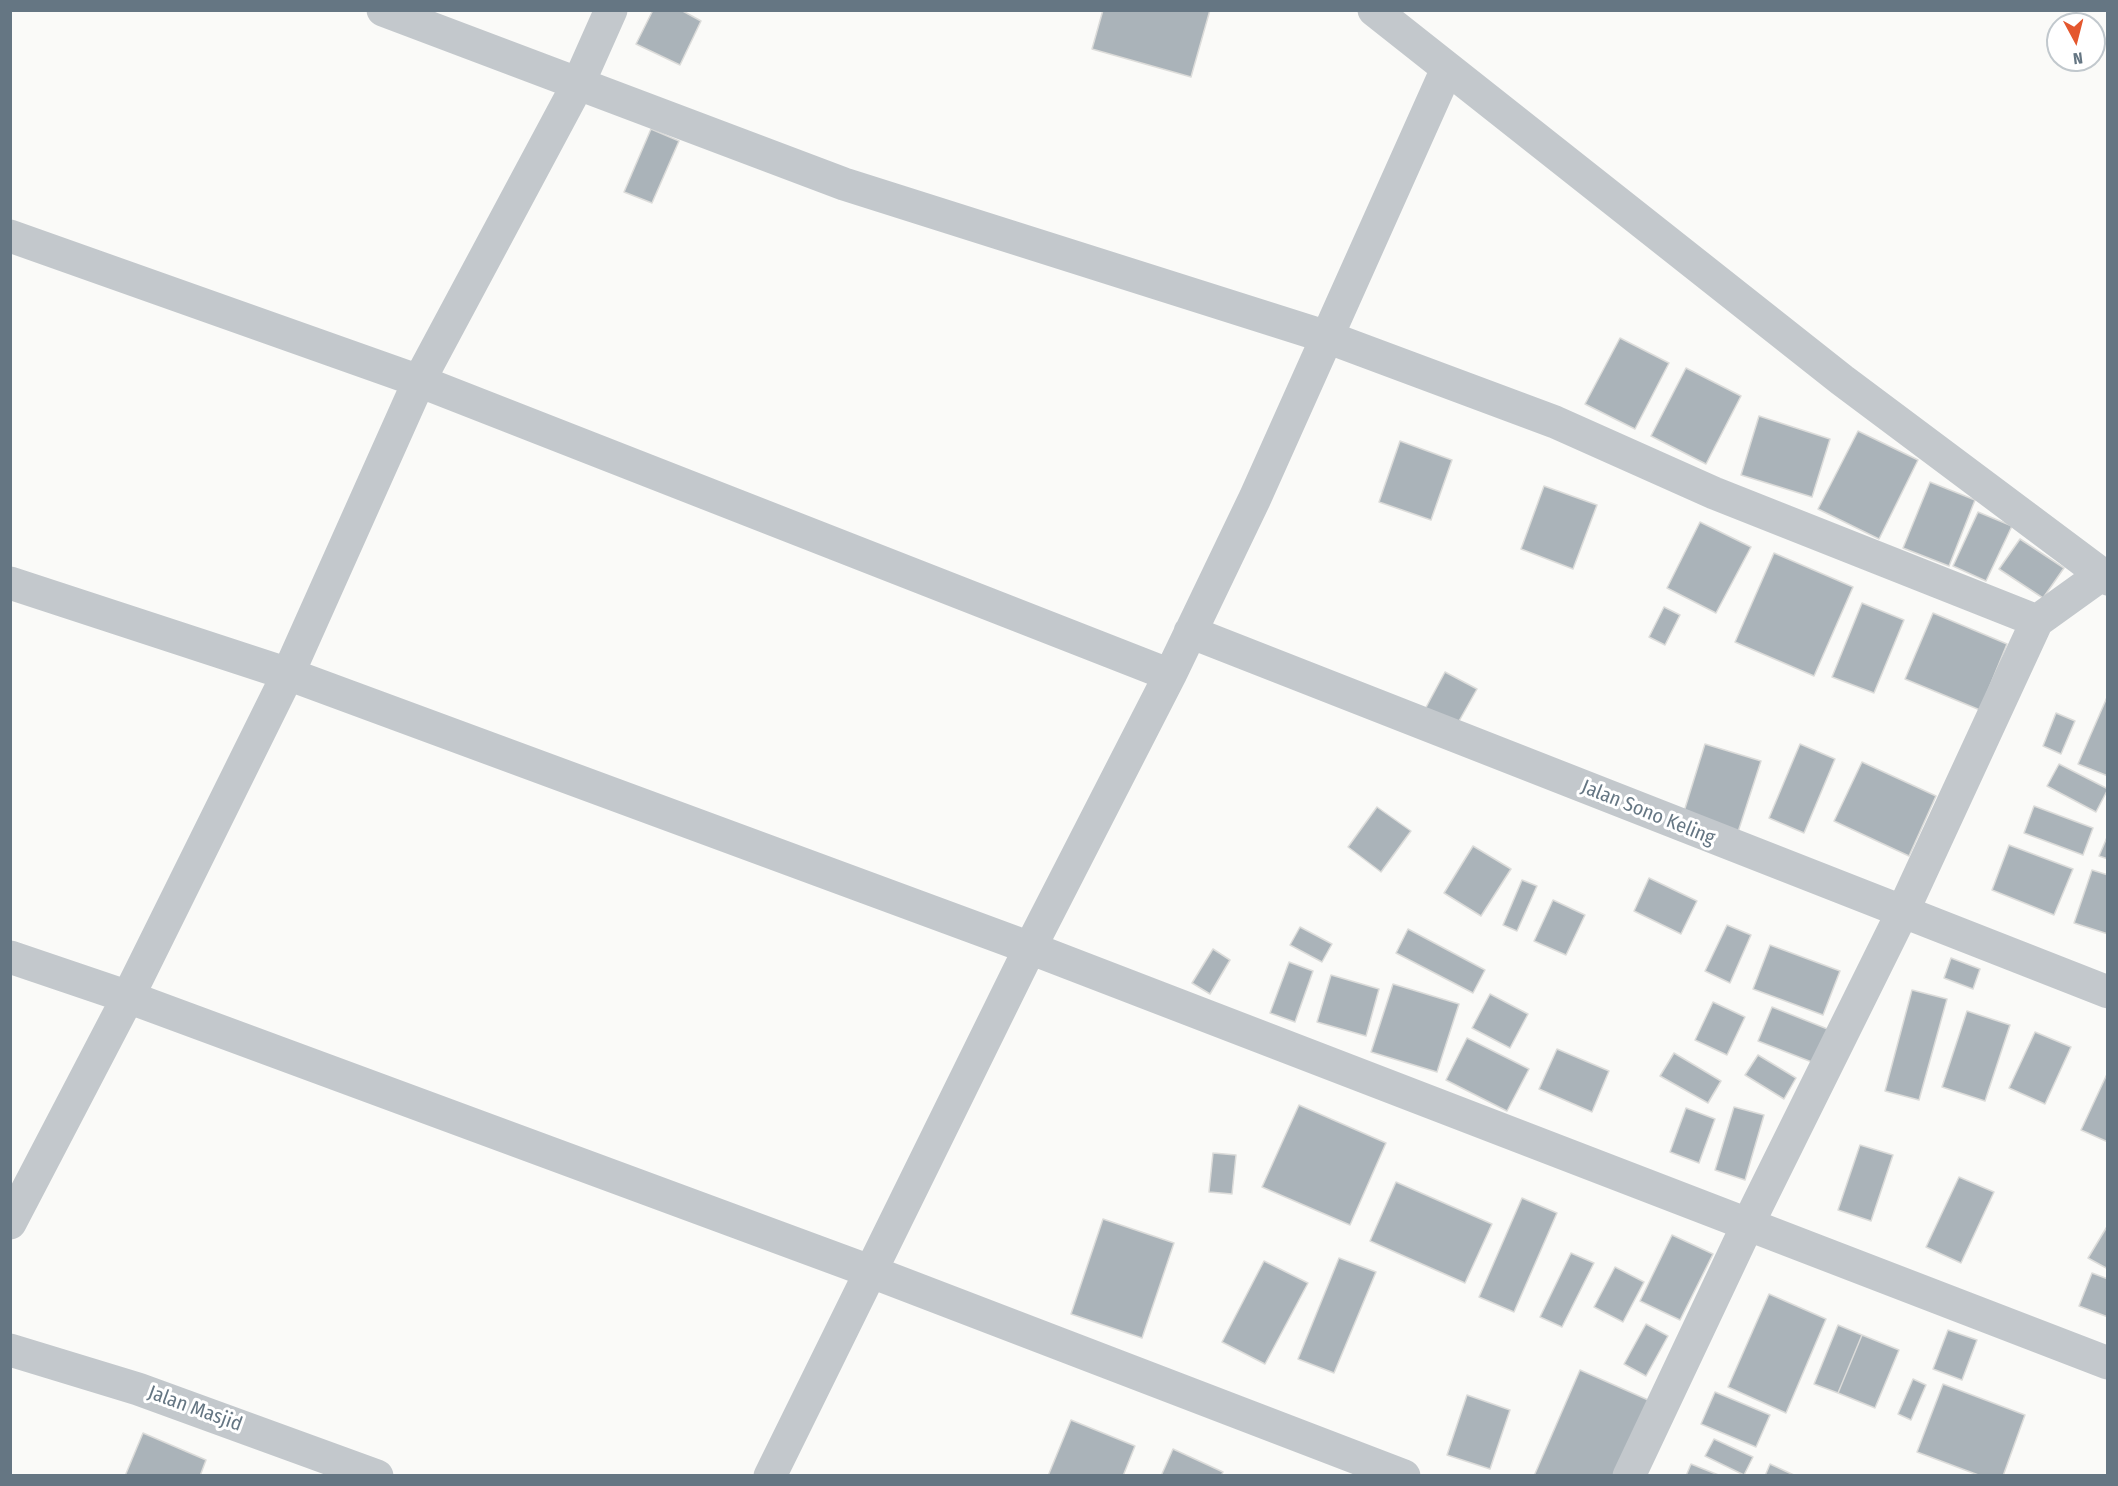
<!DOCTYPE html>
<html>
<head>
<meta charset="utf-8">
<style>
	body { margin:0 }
	#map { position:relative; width:2118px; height:1486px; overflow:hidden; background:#fafaf8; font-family:"Fira Sans Condensed",sans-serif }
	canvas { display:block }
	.frame { position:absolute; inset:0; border:12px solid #657683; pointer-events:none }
	.north { position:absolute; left:2046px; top:12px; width:60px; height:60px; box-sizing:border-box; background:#fff; border:2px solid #c1c8cd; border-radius:50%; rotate:173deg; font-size:16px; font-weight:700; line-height:24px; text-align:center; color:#657683 }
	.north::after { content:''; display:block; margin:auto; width:21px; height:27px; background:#e4572e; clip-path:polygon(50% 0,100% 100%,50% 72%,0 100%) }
</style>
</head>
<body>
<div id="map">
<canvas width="2118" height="1486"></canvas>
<div class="frame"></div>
<div class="north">N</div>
</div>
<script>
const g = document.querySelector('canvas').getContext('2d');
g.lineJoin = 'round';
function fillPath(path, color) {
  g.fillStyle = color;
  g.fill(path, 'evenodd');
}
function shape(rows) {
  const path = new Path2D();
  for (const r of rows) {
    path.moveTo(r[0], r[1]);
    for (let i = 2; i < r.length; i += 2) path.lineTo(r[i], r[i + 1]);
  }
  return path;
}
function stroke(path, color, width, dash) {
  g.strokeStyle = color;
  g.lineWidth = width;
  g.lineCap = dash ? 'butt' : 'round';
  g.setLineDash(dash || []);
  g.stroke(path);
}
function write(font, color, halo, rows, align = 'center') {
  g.font = font + ' "Fira Sans Condensed",sans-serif';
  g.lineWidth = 6;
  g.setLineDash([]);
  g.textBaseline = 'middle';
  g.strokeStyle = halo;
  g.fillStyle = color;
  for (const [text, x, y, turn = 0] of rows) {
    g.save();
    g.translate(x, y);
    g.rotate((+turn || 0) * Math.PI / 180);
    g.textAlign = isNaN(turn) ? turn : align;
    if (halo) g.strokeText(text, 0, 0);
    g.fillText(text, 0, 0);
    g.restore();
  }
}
const building = shape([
	[653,10,681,10,701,21,680,65,636,44,653,10],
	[1103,10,1210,10,1191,77,1092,49,1103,10],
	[651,129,679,141,652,203,624,192,651,129],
	[1620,338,1669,363,1635,429,1585,404,1620,338],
	[1686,368,1741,396,1706,464,1651,436,1686,368],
	[1759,416,1830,439,1812,497,1741,475,1759,416],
	[1858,431,1918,460,1879,539,1818,509,1858,431],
	[1400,441,1452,460,1431,520,1379,502,1400,441],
	[1930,482,1975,500,1949,566,1903,548,1930,482],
	[1544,486,1597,505,1573,569,1521,549,1544,486],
	[1978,512,2012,526,1986,581,1953,566,1978,512],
	[1700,522,1751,547,1716,613,1667,588,1700,522],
	[2020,539,2064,568,2043,598,1999,569,2020,539],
	[1774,553,1853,587,1814,676,1735,642,1774,553],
	[1862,603,1904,620,1874,693,1832,677,1862,603],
	[1664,607,1680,615,1665,645,1649,637,1664,607],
	[1933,613,2007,644,1980,710,1905,679,1933,613],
	[1445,672,1477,689,1454,730,1423,713,1445,672],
	[2108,695,2108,776,2078,764,2108,695],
	[2056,713,2075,721,2061,754,2043,746,2056,713],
	[1705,744,1761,761,1737,835,1682,818,1705,744],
	[1800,744,1835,759,1804,833,1769,818,1800,744],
	[1862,762,1936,796,1909,856,1834,821,1862,762],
	[2059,764,2108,789,2096,812,2047,786,2059,764],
	[2034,806,2093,828,2083,855,2024,833,2034,806],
	[1377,807,1411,831,1381,872,1348,847,1377,807],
	[2108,835,2108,859,2099,856,2108,835],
	[2009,845,2073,869,2054,915,1992,890,2009,845],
	[1473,846,1511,869,1481,916,1444,893,1473,846],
	[2092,870,2108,875,2108,934,2074,923,2092,870],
	[1649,878,1697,901,1681,934,1634,911,1649,878],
	[1522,880,1537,886,1517,931,1503,925,1522,880],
	[1553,900,1585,915,1566,955,1534,941,1553,900],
	[1727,925,1751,935,1730,983,1705,971,1727,925],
	[1300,927,1332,944,1322,962,1290,945,1300,927],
	[1408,929,1485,970,1473,993,1396,953,1408,929],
	[1770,945,1840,971,1823,1015,1753,989,1770,945],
	[1213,949,1230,960,1210,994,1192,983,1213,949],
	[1951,958,1980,969,1973,989,1944,978,1951,958],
	[1289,962,1313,971,1295,1022,1270,1013,1289,962],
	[1331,975,1379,989,1366,1036,1317,1022,1331,975],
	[1393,984,1459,1004,1437,1072,1371,1052,1393,984],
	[1912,990,1947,999,1919,1100,1885,1091,1912,990],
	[1490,994,1528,1014,1510,1048,1472,1028,1490,994],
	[1713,1002,1745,1017,1727,1055,1695,1040,1713,1002],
	[1772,1007,1835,1032,1822,1066,1758,1041,1772,1007],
	[1967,1011,2010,1025,1985,1101,1942,1087,1967,1011],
	[2035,1032,2071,1047,2045,1104,2009,1088,2035,1032],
	[1467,1038,1529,1069,1507,1111,1446,1080,1467,1038],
	[1557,1049,1609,1071,1592,1112,1539,1089,1557,1049],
	[1674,1053,1721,1081,1708,1103,1660,1076,1674,1053],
	[1758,1055,1796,1078,1784,1099,1745,1075,1758,1055],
	[2108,1072,2108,1142,2081,1130,2108,1072],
	[1299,1105,1386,1143,1350,1225,1262,1187,1299,1105],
	[1734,1107,1764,1115,1745,1180,1715,1170,1734,1107],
	[1686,1108,1715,1119,1699,1163,1670,1152,1686,1108],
	[1860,1145,1893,1155,1871,1221,1838,1210,1860,1145],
	[1213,1153,1236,1155,1232,1194,1209,1192,1213,1153],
	[1959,1177,1994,1192,1961,1263,1926,1247,1959,1177],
	[1396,1182,1492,1224,1465,1283,1370,1241,1396,1182],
	[1522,1198,1557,1213,1514,1312,1479,1297,1522,1198],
	[1103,1219,1174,1243,1142,1338,1071,1314,1103,1219],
	[2108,1225,2108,1269,2088,1258,2108,1225],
	[1672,1235,1713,1254,1680,1320,1640,1301,1672,1235],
	[1571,1253,1594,1263,1562,1327,1540,1317,1571,1253],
	[1339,1258,1376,1272,1334,1373,1298,1359,1339,1258],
	[1264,1261,1308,1283,1265,1364,1222,1342,1264,1261],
	[1615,1267,1644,1282,1623,1322,1594,1307,1615,1267],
	[2092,1273,2108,1279,2108,1317,2079,1306,2092,1273],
	[1769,1294,1826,1319,1786,1413,1728,1387,1769,1294],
	[1646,1324,1668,1336,1646,1376,1624,1364,1646,1324],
	[1838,1325,1862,1335,1838,1393,1814,1384,1838,1325],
	[1948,1330,1977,1340,1962,1380,1933,1369,1948,1330],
	[1862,1335,1899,1350,1875,1408,1838,1393,1862,1335],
	[1580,1370,1655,1403,1623,1476,1534,1476,1580,1370],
	[1913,1379,1926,1385,1911,1420,1898,1414,1913,1379],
	[1943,1384,2025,1415,2003,1476,1981,1476,1917,1452,1943,1384],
	[1715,1392,1770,1415,1756,1447,1701,1424,1715,1392],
	[1467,1395,1510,1410,1490,1469,1447,1455,1467,1395],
	[1071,1420,1135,1446,1123,1476,1048,1476,1071,1420],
	[143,1433,206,1460,200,1476,125,1476,143,1433],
	[1714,1439,1753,1457,1744,1475,1705,1456,1714,1439],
	[1173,1449,1223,1472,1221,1476,1161,1476,1173,1449],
	[1691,1464,1721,1476,1686,1476,1691,1464],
	[1770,1464,1796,1476,1765,1476,1770,1464]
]);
fillPath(building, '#aab3b9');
stroke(building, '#dcdcda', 1.5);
stroke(shape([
	[383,10,844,184,1327,337,1555,422,1714,493,2037,621],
	[1374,10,1842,380,2108,579],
	[10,236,419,381,1170,675],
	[10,583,288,674,1030,948,2108,1363],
	[1190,632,2108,992],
	[10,957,128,997,872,1272,1404,1476],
	[10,1223,128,997,288,674,419,381,579,82,611,10],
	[10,1350,138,1389,377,1476],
	[770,1476,1030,948,1170,675,1255,498,1447,69],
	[1629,1476,1748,1224,1902,913,2037,621,2101,575]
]), '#c3c8cc', 33);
write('20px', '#657683', '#fff', [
	["Jalan Sono Keling",1648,813,22],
	["Jalan Masjid",195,1409,20]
]);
</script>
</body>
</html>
